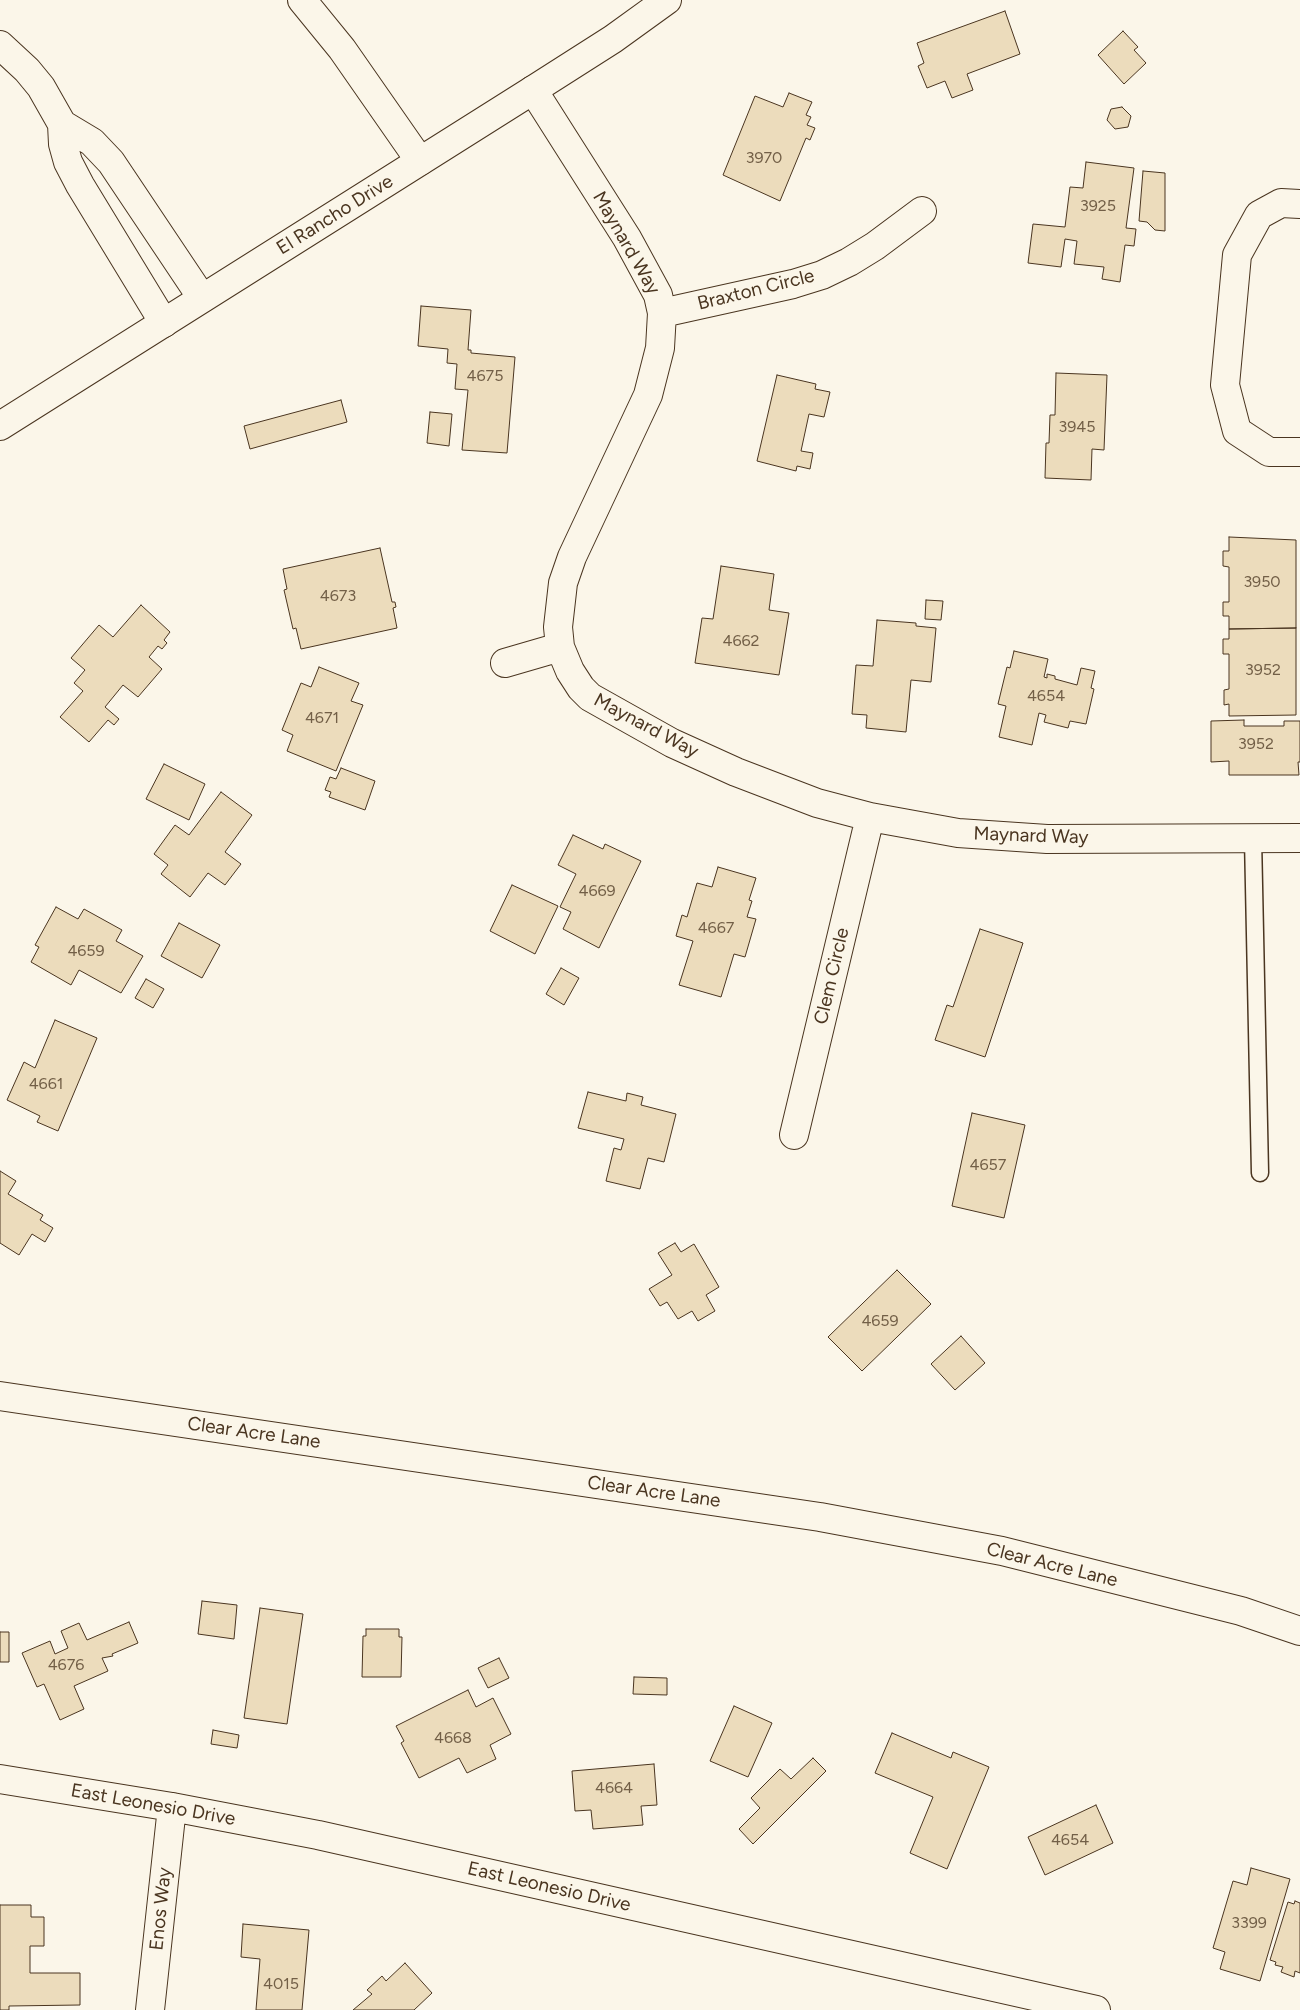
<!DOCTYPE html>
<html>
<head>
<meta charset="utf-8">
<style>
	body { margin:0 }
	canvas { display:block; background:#fbf6e9 }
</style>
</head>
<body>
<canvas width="1300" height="2010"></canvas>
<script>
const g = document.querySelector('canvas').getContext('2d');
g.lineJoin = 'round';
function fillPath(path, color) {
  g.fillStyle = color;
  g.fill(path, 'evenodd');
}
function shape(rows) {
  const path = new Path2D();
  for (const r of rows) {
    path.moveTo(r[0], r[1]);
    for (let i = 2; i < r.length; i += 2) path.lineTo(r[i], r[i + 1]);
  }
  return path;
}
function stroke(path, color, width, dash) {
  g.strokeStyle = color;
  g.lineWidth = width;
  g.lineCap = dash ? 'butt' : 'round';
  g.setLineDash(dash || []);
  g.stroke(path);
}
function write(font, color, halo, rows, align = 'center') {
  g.font = font + ' Figtree,sans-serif';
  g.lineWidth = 4;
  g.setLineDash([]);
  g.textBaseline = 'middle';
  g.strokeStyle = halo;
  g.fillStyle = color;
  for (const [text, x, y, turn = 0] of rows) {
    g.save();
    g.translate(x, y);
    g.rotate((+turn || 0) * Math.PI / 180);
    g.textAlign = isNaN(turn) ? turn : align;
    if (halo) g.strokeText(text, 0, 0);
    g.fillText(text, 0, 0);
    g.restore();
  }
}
const building = shape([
	[1005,11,1020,54,967,74,973,90,952,98,945,81,927,88,918,66,924,63,917,43,1005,11],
	[1123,31,1138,47,1134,50,1146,63,1124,84,1098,55,1123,31],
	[789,93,812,102,806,115,811,117,807,125,815,128,810,140,806,138,780,201,723,175,755,96,783,107,789,93],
	[1122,107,1131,116,1128,127,1115,129,1107,120,1111,109,1122,107],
	[1086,162,1134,168,1126,228,1136,229,1134,246,1125,245,1120,282,1102,279,1104,267,1074,264,1077,241,1065,239,1061,267,1028,263,1033,224,1065,227,1070,187,1083,188,1086,162],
	[1143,171,1165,173,1165,231,1155,230,1147,222,1139,221,1143,171],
	[421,306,471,310,468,350,471,350,471,353,515,357,507,453,462,450,468,390,455,389,457,364,447,363,448,349,418,346,421,306],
	[1056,373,1107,375,1104,450,1092,449,1091,480,1045,478,1046,443,1049,443,1050,415,1055,415,1056,373],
	[777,375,816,384,815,389,830,392,824,417,809,414,801,451,813,453,810,469,797,466,796,471,757,461,777,375],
	[341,400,347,422,250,449,244,426,341,400],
	[430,412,452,414,449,446,427,443,430,412],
	[1229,537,1296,540,1296,628,1229,629,1229,616,1223,616,1223,602,1229,602,1229,567,1223,566,1223,551,1229,551,1229,537],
	[380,548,392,602,395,602,396,607,393,608,397,628,301,649,296,628,293,629,284,590,287,589,283,569,380,548],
	[721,566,774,574,769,610,789,613,779,675,695,663,702,618,713,619,721,566],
	[926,600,943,601,941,620,925,619,926,600],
	[141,605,170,632,164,640,167,643,162,649,158,646,149,657,162,669,138,697,123,685,105,707,119,719,114,725,108,720,89,742,60,717,83,691,74,683,85,670,71,658,99,625,113,637,141,605],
	[877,620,916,623,916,626,936,628,931,682,911,680,906,732,866,728,867,715,852,714,856,665,873,666,877,620],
	[1296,628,1296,715,1229,716,1229,704,1224,705,1224,690,1229,689,1229,654,1223,654,1223,639,1229,639,1229,629,1296,628],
	[1014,651,1048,659,1044,677,1047,678,1047,674,1055,676,1055,679,1077,685,1081,668,1095,671,1091,688,1094,689,1086,724,1070,721,1068,728,1044,722,1046,715,1039,713,1032,745,999,737,1006,706,998,704,1007,667,1010,668,1014,651],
	[319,667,359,683,351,701,363,705,336,771,287,751,293,735,282,730,301,683,311,687,319,667],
	[1244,720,1244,726,1284,726,1284,721,1300,721,1300,762,1298,762,1299,775,1229,775,1229,761,1211,762,1211,721,1244,720],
	[164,764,205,784,189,820,146,799,164,764],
	[341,768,375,781,365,810,329,797,331,792,325,790,330,777,336,779,341,768],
	[221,792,252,815,225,852,241,864,225,885,208,873,190,897,161,874,168,865,154,854,175,825,189,835,221,792],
	[573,835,603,849,605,844,641,861,599,948,563,929,571,912,560,907,576,874,558,865,573,835],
	[718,867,756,878,749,900,752,901,747,917,756,919,745,957,734,954,721,997,679,985,693,941,676,936,682,915,687,917,697,883,712,887,718,867],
	[512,885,558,906,535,954,490,931,512,885],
	[56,907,78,919,84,909,122,930,116,941,143,956,121,993,79,970,71,985,31,962,39,947,35,945,56,907],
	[179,923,220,945,202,978,161,956,179,923],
	[980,929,1023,943,985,1057,935,1040,947,1005,953,1007,980,929],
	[561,968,579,978,564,1005,546,994,561,968],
	[146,979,164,989,153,1008,135,998,146,979],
	[55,1020,97,1038,58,1131,37,1122,40,1116,7,1100,24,1062,35,1068,55,1020],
	[588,1092,626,1101,627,1093,643,1097,641,1105,676,1114,664,1162,648,1158,640,1189,606,1181,614,1148,621,1150,624,1139,578,1128,588,1092],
	[972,1113,1025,1125,1004,1218,952,1206,972,1113],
	[0,1171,16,1181,8,1194,43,1215,40,1220,53,1228,45,1242,32,1234,19,1255,0,1243,0,1171],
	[675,1243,681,1252,694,1244,719,1287,706,1295,715,1311,698,1321,692,1311,678,1319,667,1302,660,1306,649,1289,672,1275,658,1253,675,1243],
	[897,1270,931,1304,862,1371,828,1337,897,1270],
	[961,1336,985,1363,955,1390,931,1364,961,1336],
	[202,1601,237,1605,234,1639,198,1634,202,1601],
	[260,1608,303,1614,287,1724,244,1718,260,1608],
	[129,1622,138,1643,112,1654,113,1656,102,1658,108,1671,74,1686,84,1709,60,1720,44,1684,37,1687,22,1653,50,1641,55,1654,68,1648,61,1631,79,1623,87,1640,129,1622],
	[366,1629,399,1629,399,1637,402,1637,401,1677,362,1677,363,1636,366,1636,366,1629],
	[0,1632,9,1632,9,1662,0,1662,0,1632],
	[499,1658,509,1678,488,1688,478,1668,499,1658],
	[634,1677,667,1678,667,1695,633,1694,634,1677],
	[468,1690,476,1707,493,1698,511,1734,490,1745,496,1759,467,1773,459,1758,419,1778,401,1743,404,1741,396,1726,468,1690],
	[734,1706,772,1723,748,1777,710,1761,734,1706],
	[213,1730,239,1735,237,1748,211,1744,213,1730],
	[892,1733,951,1758,953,1752,989,1767,947,1869,910,1853,933,1797,875,1773,892,1733],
	[813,1758,826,1771,753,1844,739,1829,760,1808,751,1798,780,1769,791,1779,813,1758],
	[654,1764,657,1805,641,1806,643,1825,593,1829,591,1810,575,1811,572,1771,654,1764],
	[1096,1805,1113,1843,1045,1875,1028,1837,1096,1805],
	[1251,1868,1290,1879,1260,1981,1220,1969,1225,1952,1213,1948,1233,1881,1247,1885,1251,1868],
	[1295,1901,1300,1903,1300,1973,1295,1971,1294,1977,1281,1972,1283,1967,1275,1965,1276,1962,1270,1960,1288,1902,1294,1904,1295,1901],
	[0,1905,31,1905,31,1917,44,1917,44,1946,30,1946,30,1973,80,1973,80,2005,9,2006,9,2010,0,2010,0,1905],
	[243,1924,309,1930,302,2010,256,2010,260,1959,241,1957,243,1924],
	[405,1963,432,1993,414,2010,353,2010,372,1994,367,1990,382,1976,386,1981,405,1963]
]);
fillPath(building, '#ecdcbc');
stroke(building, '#4a3520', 1);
const service = shape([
	[1253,838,1260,1173]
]);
const minor = shape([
	[302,0,342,49,420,161],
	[0,45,27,70,41,87,62,124,92,142,111,162,202,298],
	[533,90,627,238,658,295,662,313,660,348,648,395,572,557,563,583,558,627,560,647,570,671,581,688,590,697,672,743,736,772,817,803,870,817,958,833,1047,839,1300,838],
	[62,124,63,144,68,162,80,185,164,323],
	[1300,204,1281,203,1259,215,1237,255,1225,385,1237,431,1269,452,1300,452],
	[662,313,793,284,822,275,849,262,875,246,922,211],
	[505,663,560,647],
	[794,1135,870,817],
	[0,1779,172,1807,318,1835,1096,2010],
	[150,2010,172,1807]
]);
const secondary = shape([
	[0,426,533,90,613,39,667,0]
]);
const primary = shape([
	[0,1396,820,1517,1002,1551,1241,1611,1300,1631]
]);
stroke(service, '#4a3520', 19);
stroke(minor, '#4a3520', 30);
stroke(secondary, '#4a3520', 30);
stroke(primary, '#4a3520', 30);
stroke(service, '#fbf6e9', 16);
stroke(minor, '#fbf6e9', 28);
stroke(secondary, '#fbf6e9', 28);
stroke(primary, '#fbf6e9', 28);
write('16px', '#725f47', null, [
	["3970",764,158],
	["3925",1098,206],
	["4675",485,376],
	["3945",1077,427],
	["3950",1262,582],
	["4673",338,596],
	["4662",741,641],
	["3952",1263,670],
	["4654",1046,696],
	["4671",322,718],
	["3952",1256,744],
	["4669",597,891],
	["4667",716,928],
	["4659",86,951],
	["4661",46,1084],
	["4657",988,1165],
	["4659",880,1321],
	["4676",66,1665],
	["4668",453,1738],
	["4664",614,1788],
	["4654",1070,1840],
	["3399",1249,1923],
	["4015",281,1984]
]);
write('19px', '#4a3520', '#fbf6e9', [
	["El Rancho Drive",335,215,-32],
	["Maynard Way",626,243,60],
	["Braxton Circle",756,290,-14],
	["Maynard Way",646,726,28],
	["Maynard Way",1031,836,2],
	["Clem Circle",832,976,-77],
	["Clear Acre Lane",254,1433,8],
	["Clear Acre Lane",654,1492,8],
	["Clear Acre Lane",1052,1565,14],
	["East Leonesio Drive",153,1805,10],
	["East Leonesio Drive",549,1887,13],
	["Enos Way",161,1909,-84]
]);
</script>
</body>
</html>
